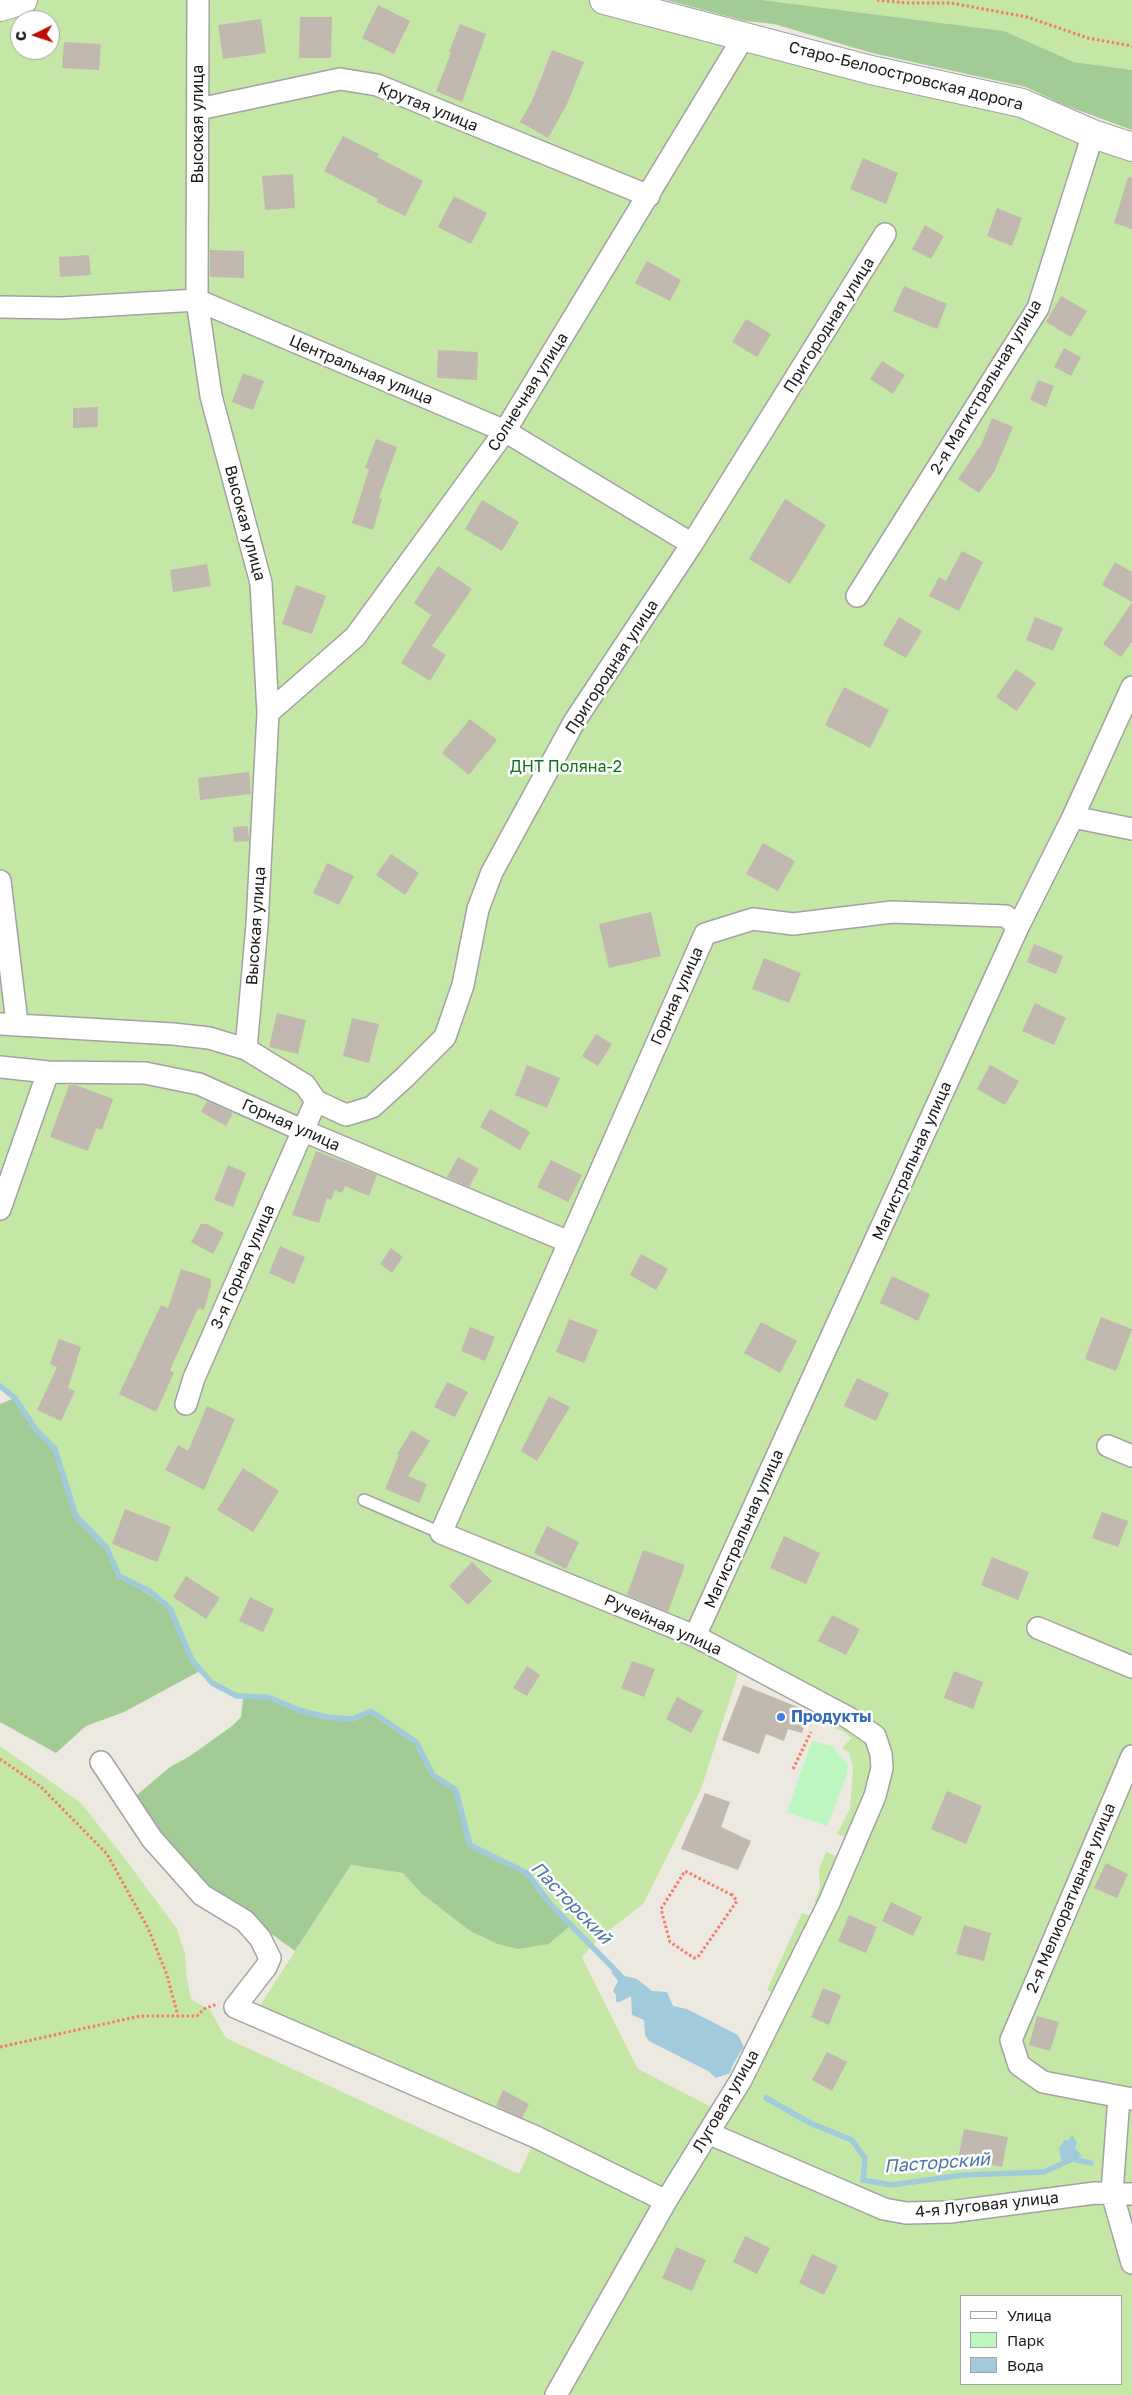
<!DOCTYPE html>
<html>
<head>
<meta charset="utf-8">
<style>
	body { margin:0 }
	#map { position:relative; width:1132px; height:2395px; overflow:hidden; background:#ece9e0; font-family:"Golos Text",sans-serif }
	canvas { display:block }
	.legend { position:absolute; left:960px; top:2295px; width:162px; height:90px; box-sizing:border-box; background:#fff; border:1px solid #a4a4a4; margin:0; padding:6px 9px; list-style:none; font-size:15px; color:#1b1b1b }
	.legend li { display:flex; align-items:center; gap:10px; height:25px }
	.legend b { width:25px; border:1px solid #a4a4a4 }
	.north { position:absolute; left:10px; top:10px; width:50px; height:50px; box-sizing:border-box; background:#fff; border:1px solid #a4a4a4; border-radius:50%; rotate:266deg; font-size:14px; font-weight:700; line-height:20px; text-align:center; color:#1b1b1b }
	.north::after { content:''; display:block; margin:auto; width:18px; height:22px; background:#c10a04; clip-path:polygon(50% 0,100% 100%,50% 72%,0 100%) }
</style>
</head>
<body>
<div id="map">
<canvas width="1132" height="2395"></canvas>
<ul class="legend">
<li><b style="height:6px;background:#fff"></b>Улица</li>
<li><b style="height:14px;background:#bcf7c2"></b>Парк</li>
<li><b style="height:14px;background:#a1cbda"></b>Вода</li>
</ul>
<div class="north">С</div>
</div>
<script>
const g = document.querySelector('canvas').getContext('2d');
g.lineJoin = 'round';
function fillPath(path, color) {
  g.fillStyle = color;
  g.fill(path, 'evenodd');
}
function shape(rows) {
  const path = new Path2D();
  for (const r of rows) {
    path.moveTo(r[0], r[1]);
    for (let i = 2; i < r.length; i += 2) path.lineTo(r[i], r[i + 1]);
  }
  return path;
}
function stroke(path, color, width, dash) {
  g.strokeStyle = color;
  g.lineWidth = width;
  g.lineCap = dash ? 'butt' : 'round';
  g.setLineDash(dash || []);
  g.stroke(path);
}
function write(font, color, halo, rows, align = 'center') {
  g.font = font + ' "Golos Text",sans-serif';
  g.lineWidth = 5;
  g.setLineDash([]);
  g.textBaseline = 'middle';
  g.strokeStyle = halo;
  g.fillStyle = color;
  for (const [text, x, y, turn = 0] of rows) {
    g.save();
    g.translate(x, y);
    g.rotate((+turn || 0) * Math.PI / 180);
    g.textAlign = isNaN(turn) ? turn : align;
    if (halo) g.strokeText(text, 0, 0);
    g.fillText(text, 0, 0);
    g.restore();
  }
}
fillPath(shape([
	[23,0,604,0,1132,147,1132,2395,0,2395,0,1746,81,1803,122,1855,177,1929,185,1954,186,1973,191,1999,210,2010,226,2038,519,2174,536,2137,257,2010,351,1865,403,1873,422,1894,470,1931,549,1944,571,1925,552,1906,527,1873,470,1845,456,1790,436,1777,416,1742,353,1719,296,1709,268,1697,243,1699,212,1683,198,1672,170,1608,119,1576,107,1548,76,1516,55,1449,36,1428,15,1398,0,1387,0,7],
	[20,20,50,20,50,50,20,50],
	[742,1662,828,1705,823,1723,844,1732,852,1738,842,1748,849,1753,853,1767,850,1809,837,1834,857,1840,849,1860,826,1852,819,1869,820,1888,814,1902,829,1907,823,1920,802,1913,767,1990,784,1998,721,2112,638,2069,582,1957,598,1939,644,1903,701,1789],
	[961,2296,1121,2296,1121,2384,961,2384],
	[762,0,1132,0,1132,70,1074,62,1004,31]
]), '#c4e7a6');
fillPath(shape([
	[666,0,762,0,1004,31,1074,62,1132,70,1132,130,1064,105,1026,87,872,53,774,24,745,21],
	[15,1398,36,1428,55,1449,77,1516,107,1548,119,1576,170,1608,198,1672,124,1712,86,1726,56,1753,0,1722,0,1404],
	[268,1697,296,1709,353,1719,371,1711,416,1742,436,1777,456,1790,470,1845,527,1873,552,1906,571,1925,549,1944,518,1949,498,1944,470,1931,422,1894,403,1873,351,1865,295,1951,202,1884,132,1799,170,1767,190,1756,232,1726,241,1717,243,1699]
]), '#a3cb95');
fillPath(shape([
	[812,1741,832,1746,848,1765,846,1777,827,1826,787,1812]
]), '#bcf7c2');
fillPath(shape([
	[616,1970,625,1976,637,1979,652,1991,667,1992,673,2006,687,2009,738,2035,744,2047,734,2062,730,2073,716,2078,708,2071,649,2041,645,2035,644,2020,632,2015,631,1996,620,2002,616,2002,616,1995,613,1991,618,1981,611,1972],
	[1072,2135,1077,2142,1075,2148,1082,2156,1067,2163,1061,2160,1059,2149,1064,2140,1069,2140]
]), '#a1cbda');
stroke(shape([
	[0,1386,15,1398,37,1431,55,1449,76,1516,107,1548,119,1576,151,1592,170,1608,192,1660,212,1683,237,1696,268,1697,299,1710,326,1717,353,1719,371,1711,416,1742,433,1775,456,1790,470,1845,527,1873,552,1906,620,1975],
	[766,2098,810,2123,852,2140,865,2158,863,2180,891,2185,963,2175,1044,2172,1072,2159,1091,2163]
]), '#a1cbda', 5.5);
fillPath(shape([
	[378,5,410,21,394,54,362,38],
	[300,17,332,17,331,58,299,58],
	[261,19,266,53,223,59,218,25],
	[460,24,486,34,462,102,436,91,451,53,449,52],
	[64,42,101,44,99,70,62,68],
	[552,50,584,62,567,104,548,138,520,122,532,101],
	[343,136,379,154,377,157,423,181,405,216,377,202,378,199,324,171],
	[863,158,898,173,886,204,850,189],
	[293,174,295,208,265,210,262,176],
	[1128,177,1132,178,1132,229,1114,223],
	[454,196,487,213,471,244,438,227],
	[997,208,1022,218,1012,246,987,236],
	[925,225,944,236,931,259,912,249],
	[210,250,244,251,244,278,210,277],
	[89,255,91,275,60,277,59,257],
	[647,261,681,280,670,301,635,283],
	[904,286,947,304,937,329,893,311],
	[1061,296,1087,311,1071,337,1046,322],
	[746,319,771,334,757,357,732,342],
	[1064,348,1081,357,1071,376,1054,367],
	[438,350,478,352,477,380,437,378],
	[882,361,905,375,893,394,870,379],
	[243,373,264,381,253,410,232,402],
	[1038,380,1054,386,1046,407,1030,400],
	[98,407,98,427,73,428,73,408],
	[992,418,1013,427,994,472,979,493,958,479,981,445],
	[376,439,397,447,379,498,382,499,373,530,352,523,369,469,365,468],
	[785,499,826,525,790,584,749,559],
	[482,500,519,522,502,551,465,529],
	[962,551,983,562,959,611,929,596,939,577,946,581],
	[1115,562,1132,572,1132,602,1102,585],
	[207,564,211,586,173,592,170,570],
	[438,566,472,589,432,646,446,655,430,681,401,663,431,615,414,603],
	[296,585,326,596,312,634,282,624],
	[1132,603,1132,642,1121,657,1103,644],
	[899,617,922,631,906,658,883,645],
	[1035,617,1063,628,1053,651,1026,640],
	[1016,669,1036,683,1017,711,996,697],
	[844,687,889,710,870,748,825,725],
	[470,719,497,740,469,775,442,753],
	[249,772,251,794,200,800,198,778],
	[248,826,249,841,234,842,233,827],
	[763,843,795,861,778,891,746,874],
	[391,854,419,873,405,895,376,875],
	[327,863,354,876,339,905,313,893],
	[651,912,661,956,609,968,599,924],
	[1034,944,1063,956,1056,974,1027,962],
	[764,958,801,973,789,1003,752,989],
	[1035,1003,1066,1018,1054,1045,1022,1031],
	[277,1013,306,1020,298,1054,269,1047],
	[352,1018,379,1024,369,1063,343,1056],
	[596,1034,612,1044,598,1066,582,1056],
	[527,1065,560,1078,547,1108,515,1095],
	[990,1065,1019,1081,1005,1105,977,1089],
	[69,1085,76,1085,113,1099,102,1130,96,1128,88,1151,50,1137],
	[207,1101,233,1113,226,1126,201,1112],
	[490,1109,530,1132,520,1150,480,1127],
	[316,1151,377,1175,369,1196,345,1186,342,1193,335,1190,331,1200,327,1198,319,1223,292,1215],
	[458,1157,479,1169,469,1187,447,1177],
	[551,1160,582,1175,568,1202,537,1187],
	[228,1165,246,1173,233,1207,214,1200],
	[201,1224,207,1224,224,1233,213,1254,191,1242],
	[280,1246,305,1257,294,1284,269,1273],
	[391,1248,403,1257,392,1273,380,1264],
	[641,1254,668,1269,656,1290,630,1275],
	[181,1269,211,1279,211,1285,204,1310,198,1308,170,1370,174,1373,156,1412,119,1394,161,1305,168,1308],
	[892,1276,930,1294,918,1321,880,1303],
	[1101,1317,1132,1329,1116,1371,1085,1359],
	[569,1319,598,1330,584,1363,556,1352],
	[761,1322,797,1341,780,1373,744,1353],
	[470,1327,495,1337,485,1361,461,1351],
	[59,1339,81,1347,68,1388,75,1391,61,1421,37,1410,57,1367,50,1364],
	[857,1378,889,1393,876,1421,844,1406],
	[447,1382,468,1392,455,1417,434,1407],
	[549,1396,570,1407,537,1461,521,1451],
	[207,1406,235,1419,204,1490,165,1470,178,1445,188,1451],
	[412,1430,430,1441,408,1476,427,1484,419,1503,385,1489,399,1455,397,1454],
	[243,1468,279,1491,253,1532,217,1510],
	[125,1509,171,1527,157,1562,112,1544],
	[1102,1512,1128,1521,1118,1547,1092,1538],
	[547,1526,579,1542,566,1569,534,1553],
	[784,1536,820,1553,806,1584,770,1568],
	[643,1550,685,1565,668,1612,627,1595],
	[992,1557,1029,1572,1018,1600,981,1585],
	[472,1562,492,1581,468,1605,449,1586],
	[186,1576,220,1598,206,1619,173,1597],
	[250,1597,274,1609,263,1632,239,1621],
	[832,1615,860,1629,846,1655,818,1641],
	[632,1661,655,1669,644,1697,621,1688],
	[527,1666,540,1675,527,1696,513,1688],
	[954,1671,983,1682,973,1709,944,1698],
	[743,1685,810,1712,802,1733,788,1729,784,1741,766,1734,759,1754,722,1740],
	[677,1697,703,1711,691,1733,666,1719],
	[947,1791,982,1806,966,1844,931,1829],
	[705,1793,730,1802,721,1827,751,1841,738,1870,681,1849],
	[1106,1863,1128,1874,1117,1898,1094,1888],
	[891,1902,922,1917,913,1936,882,1921],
	[849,1915,877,1927,866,1953,838,1941],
	[964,1925,991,1933,984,1961,956,1954],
	[823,1988,841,1995,829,2025,811,2017],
	[1037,2016,1059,2022,1050,2051,1029,2045],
	[827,2052,847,2062,832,2091,812,2080],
	[503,2090,529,2104,522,2118,496,2106],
	[964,2129,1008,2137,1002,2167,958,2159],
	[745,2236,770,2248,757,2274,733,2262],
	[676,2247,706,2260,692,2291,662,2278],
	[812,2254,838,2266,824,2295,799,2283]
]), '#c1b8b0');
const service = shape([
	[364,1500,441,1533]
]);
const minor = shape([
	[198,0,197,300,211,396,261,583,268,713,257,925,246,1049],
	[199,109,340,79,377,85,649,196],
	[0,307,61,308,197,300,505,431,692,544],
	[857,596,1038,308,1093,134],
	[268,713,355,637,505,431,743,38],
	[1073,817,1132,829],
	[0,881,17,1023],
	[0,1024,173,1034,209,1038,246,1049,305,1085,316,1101,194,1378,186,1404],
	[0,1067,48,1072,145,1073,199,1084,304,1131,569,1242],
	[316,1101,346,1115,372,1107,405,1077,445,1037,463,985,478,909,492,872,574,722,692,544,885,234],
	[0,1209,48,1072],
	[1108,1446,1132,1456],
	[1038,1628,1132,1667],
	[695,1636,1018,927,1073,817,1132,687],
	[1132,1756,1011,2040,1019,2065,1043,2082,1132,2099],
	[101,1762,152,1839,202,1895,245,1921,260,1938,270,1958,266,1967,235,2007,536,2137,666,2201],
	[1119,2097,1112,2193,1132,2263],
	[708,2133,884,2209,906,2213,950,2212,1095,2193,1132,2194],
	[556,2395,666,2201,741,2080,829,1903,875,1796,882,1768,881,1754,875,1736,849,1718,695,1636,441,1533,705,934,753,919,793,924,892,912,1006,916,1018,927]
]);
const tertiary = shape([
	[604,0,871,70,1022,103,1093,134,1132,147],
	[0,7,23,0]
]);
stroke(service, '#a2a2a2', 14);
stroke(minor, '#a2a2a2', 24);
stroke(tertiary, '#a2a2a2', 30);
stroke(shape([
	[877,0,906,3,951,3,1027,17,1088,38,1132,46],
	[0,1759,41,1787,107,1854,148,1928,167,1975,178,2016],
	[793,1769,811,1732],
	[732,1895,685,1871,661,1909,670,1942,694,1958,698,1957,737,1901,732,1895,733,1891],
	[0,2047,140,2016,197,2016,204,2009,217,2004]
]), '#f67a67', 3, [2.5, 2.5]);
stroke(service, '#fff', 11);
stroke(minor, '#fff', 21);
stroke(tertiary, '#fff', 28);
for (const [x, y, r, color] of [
	[781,1717,5,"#3f7fe0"]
]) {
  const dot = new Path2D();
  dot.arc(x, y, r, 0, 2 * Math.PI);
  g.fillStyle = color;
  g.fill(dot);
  stroke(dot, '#fff', 2);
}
write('16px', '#1b1b1b', '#fff', [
	["Старо-Белоостровская дорога",906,76,14],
	["Крутая улица",428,107,22],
	["Высокая улица",198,124,-90],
	["Пригородная улица",829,325,-58],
	["Центральная улица",361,370,23],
	["2-я Магистральная улица",986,387,-59],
	["Солнечная улица",528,392,-58],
	["Высокая улица",245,523,75],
	["Пригородная улица",612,667,-57],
	["Высокая улица",256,926,-86],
	["Горная улица",677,996,-66],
	["Горная улица",291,1125,24],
	["Магистральная улица",912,1161,-66],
	["3-я Горная улица",243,1267,-66],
	["Магистральная улица",744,1529,-66],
	["Ручейная улица",663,1625,24],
	["2-я Мелиоративная улица",1071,1898,-67],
	["Луговая улица",726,2101,-60],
	["4-я Луговая улица",987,2205,-6]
]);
write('16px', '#0d7419', '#fff', [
	["ДНТ Поляна-2",566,767]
]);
write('bold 16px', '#366cbe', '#fff', [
	["Продукты",791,1717]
], 'left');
write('italic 18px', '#4a76a7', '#fff', [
	["Пасторский",571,1903,46],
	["Пасторский",937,2163,-4]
]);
</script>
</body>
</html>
